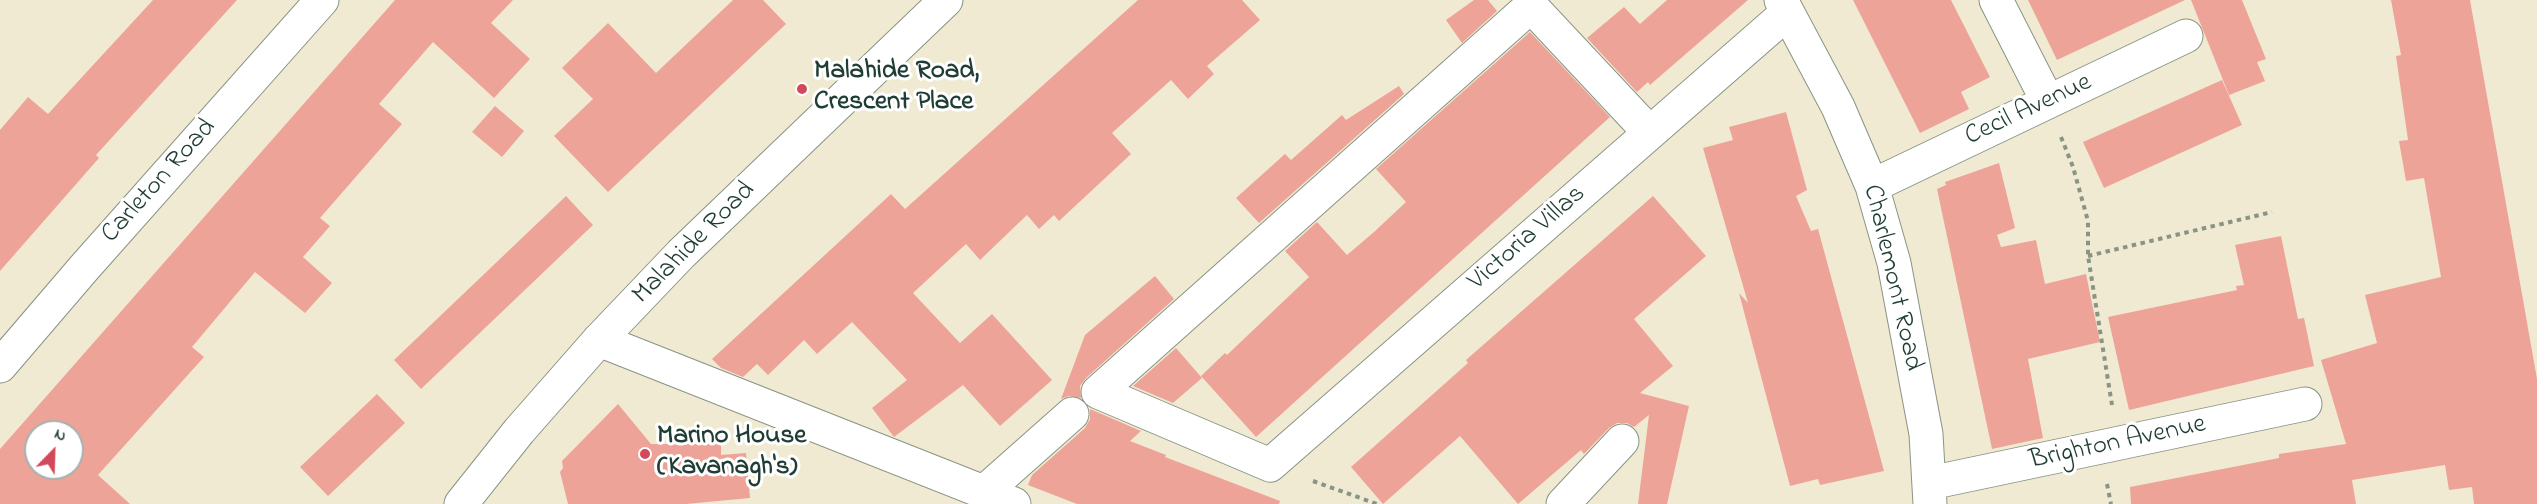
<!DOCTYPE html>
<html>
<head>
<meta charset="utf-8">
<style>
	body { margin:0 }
	#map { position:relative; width:2537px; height:504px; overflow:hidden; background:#f1ead3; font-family:"Indie Flower",sans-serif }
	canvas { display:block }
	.north { position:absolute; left:24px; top:420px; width:60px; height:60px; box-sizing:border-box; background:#fff; border:2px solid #a5b1ae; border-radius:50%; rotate:23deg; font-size:16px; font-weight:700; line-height:24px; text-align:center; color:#1f3d34 }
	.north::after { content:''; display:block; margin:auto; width:21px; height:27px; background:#d1495b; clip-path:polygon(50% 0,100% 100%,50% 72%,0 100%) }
</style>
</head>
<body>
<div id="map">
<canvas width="2537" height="504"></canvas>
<div class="north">N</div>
</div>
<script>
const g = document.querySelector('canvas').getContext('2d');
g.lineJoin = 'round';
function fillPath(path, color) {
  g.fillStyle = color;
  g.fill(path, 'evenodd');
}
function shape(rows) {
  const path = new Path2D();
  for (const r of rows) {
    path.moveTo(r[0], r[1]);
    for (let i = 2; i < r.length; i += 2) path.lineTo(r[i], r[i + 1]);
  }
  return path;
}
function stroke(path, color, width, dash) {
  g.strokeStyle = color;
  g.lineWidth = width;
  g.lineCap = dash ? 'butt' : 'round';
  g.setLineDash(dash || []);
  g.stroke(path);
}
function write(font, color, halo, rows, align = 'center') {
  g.font = font + ' "Indie Flower",sans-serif';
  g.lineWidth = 6;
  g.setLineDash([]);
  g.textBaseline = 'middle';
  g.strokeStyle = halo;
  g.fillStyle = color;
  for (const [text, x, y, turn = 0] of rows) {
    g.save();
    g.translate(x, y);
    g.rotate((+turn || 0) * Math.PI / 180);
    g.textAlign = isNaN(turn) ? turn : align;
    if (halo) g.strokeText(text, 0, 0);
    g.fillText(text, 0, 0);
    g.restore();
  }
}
fillPath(shape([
	[153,0,237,0,96,155,99,158,0,271,0,130,28,97,48,114],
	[395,0,513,0,491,23,530,59,494,98,433,42,379,104,402,124,320,218,330,226,303,257,332,283,305,313,255,272,192,347,204,357,98,475,130,504,0,504,0,449],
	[36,432,72,432,72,468,36,468],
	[733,0,763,0,786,24,608,192,554,136,593,99,562,68,608,23,656,73],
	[1138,0,1242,0,1260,20,1207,66,1214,74,1188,99,1171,80,1112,133,1131,154,1059,221,1054,215,1039,229,1027,215,980,260,966,244,913,293,960,343,992,314,1052,380,1000,426,963,385,894,437,872,408,907,380,852,322,817,354,804,340,768,375,757,364,743,377,721,368,712,359,891,194,905,209],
	[1474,0,1488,0,1497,11,1462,43,1446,20],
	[1667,0,1748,0,1650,85,1648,82,1637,92,1587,38,1624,7,1640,24],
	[1853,0,1951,0,1990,77,1961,92,1969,109,1920,133],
	[2028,0,2185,0,2057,60],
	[2191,0,2242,0,2266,59,2257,62,2265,81,2229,95],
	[2391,0,2470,0,2537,379,2537,504,2474,504,2472,487,2449,490,2445,465,2352,480,2356,504,2131,504,2130,487,2279,458,2279,454,2346,444,2321,360,2377,343,2365,295,2441,277,2424,178,2406,181,2399,141,2408,140,2396,56,2401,55],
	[1530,32,1610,117,1256,437,1201,376,1225,353,1227,355,1309,277,1285,251,1317,222,1347,255,1374,232,1406,202,1376,169],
	[2222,80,2242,125,2104,188,2083,142],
	[1399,86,1404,94,1259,223,1236,198,1285,154,1291,160,1342,115,1346,120],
	[495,106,524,131,502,157,472,132],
	[1786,112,1807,190,1796,196,1811,231,1818,229,1884,471,1820,485,1818,479,1790,486,1739,293,1748,303,1703,148,1733,140,1729,127],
	[1999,163,2015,228,1997,235,2001,247,2036,240,2045,284,2086,274,2100,342,2028,359,2043,438,1992,449,1937,189,1946,185,1945,182],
	[566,196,593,225,421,389,394,360],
	[1653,196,1706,256,1634,319,1673,366,1640,393,1689,406,1667,504,1638,504,1649,415,1634,427,1627,423,1617,423,1609,428,1584,454,1581,450,1518,504,1460,436,1383,504,1351,467,1468,363,1466,360],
	[2281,236,2298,319,2304,318,2314,366,2129,410,2108,317,2237,290,2236,286,2244,285,2235,245],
	[1155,276,1174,299,1086,378,1080,386,1081,398,1069,396,1061,399,1085,335],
	[1176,348,1202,378,1173,403,1133,386],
	[377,394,405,423,328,496,300,467],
	[618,404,651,444,721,444,721,455,746,453,750,498,686,504,568,504,560,472,563,468,562,461],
	[1090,409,1141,431,1130,441,1166,455,1165,457,1280,501,1279,504,1077,504,1028,485,1032,475,1085,428,1090,419]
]), '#eea398');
const minor = shape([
	[1781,0,1838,107,1872,186,1894,263,1926,434,1930,504],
	[1996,0,2048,102],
	[1649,132,1531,6,1098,392,1270,465,1787,13],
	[1872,186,2186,36],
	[599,340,1014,504],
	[0,366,84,268,322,0],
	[1930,483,2305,404],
	[984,492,1072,414],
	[1563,504,1622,441]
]);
const major = shape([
	[461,504,519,431,599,340,681,254,946,0]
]);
stroke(minor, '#889484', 35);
stroke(major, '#889484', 35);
stroke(shape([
	[2061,137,2073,167,2088,221,2088,256,2112,405],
	[2088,256,2272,212],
	[1313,481,1377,504],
	[2107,484,2111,504]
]), '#889484', 4, [4.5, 4.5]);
stroke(minor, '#fff', 33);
stroke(major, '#fff', 33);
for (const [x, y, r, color] of [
	[802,89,6,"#d1495b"],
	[645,454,6,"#d1495b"]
]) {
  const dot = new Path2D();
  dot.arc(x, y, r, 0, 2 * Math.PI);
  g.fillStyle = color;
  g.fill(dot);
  stroke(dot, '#fff', 2);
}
write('bold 27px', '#1f3d34', '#fff', [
	["Malahide Road,",814,73],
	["Crescent Place",814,104],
	["Marino House",657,438],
	["(Kavanagh's)",657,469]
], 'left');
write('27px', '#1f3d34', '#fff', [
	["Cecil Avenue",2029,111,-25],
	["Carleton Road",160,182,-48],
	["Victoria Villas",1528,239,-41],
	["Malahide Road",695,244,-45],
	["Charlemont Road",1891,278,77],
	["Brighton Avenue",2118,444,-12]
]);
</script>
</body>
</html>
